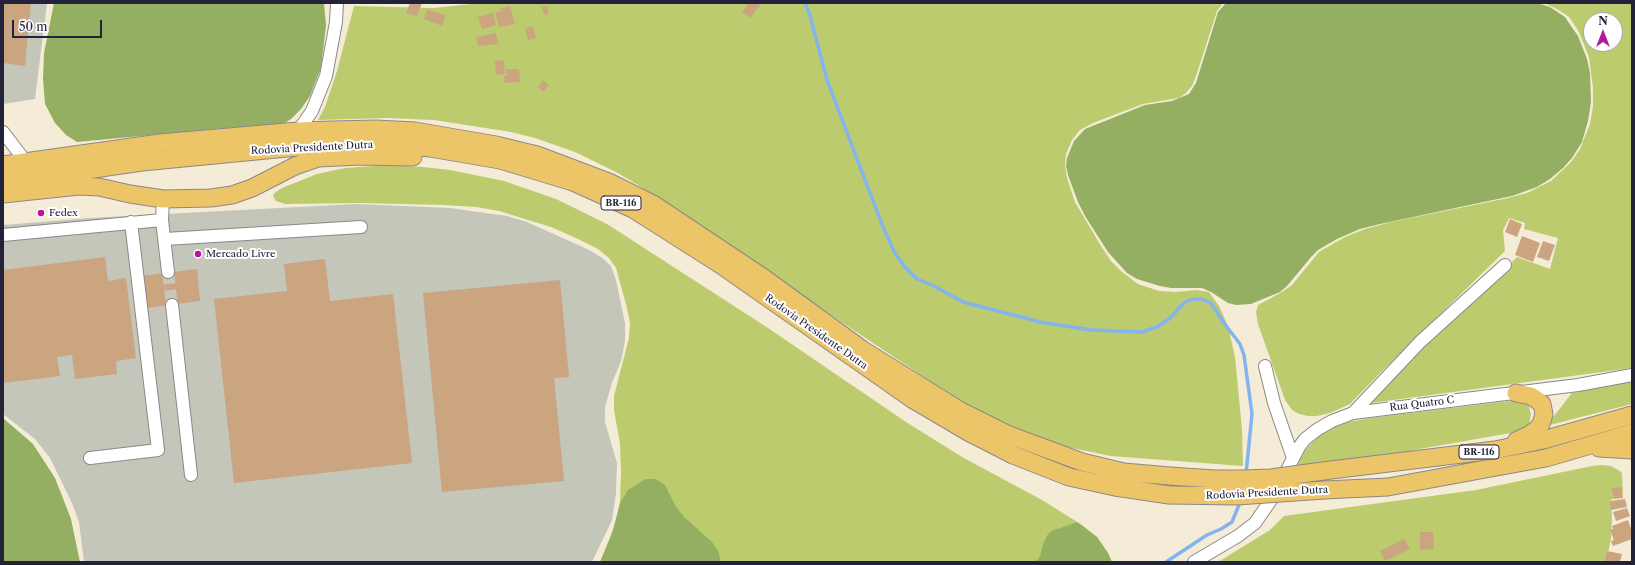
<!DOCTYPE html>
<html>
<head>
<meta charset="utf-8">
<style>
	body { margin:0 }
	#map { position:relative; width:1635px; height:565px; overflow:hidden; background:#f5ecd7; font-family:"Libre Caslon Text",serif }
	canvas { display:block }
	.frame { position:absolute; inset:0; border:4px solid #22223b; pointer-events:none }
	.north { position:absolute; left:1583px; top:12px; width:40px; height:40px; box-sizing:border-box; background:#fff; border:1px solid #a7a7b1; border-radius:50%; rotate:0deg; font-size:11px; font-weight:700; line-height:16px; text-align:center; color:#22223b }
	.north::after { content:''; display:block; margin:auto; width:14px; height:18px; background:#b5179e; clip-path:polygon(50% 0,100% 100%,50% 72%,0 100%) }
	.scale { position:absolute; left:12px; top:20px; width:90px; height:18px; box-sizing:border-box; border:2px solid #22223b; border-top:0; padding-left:5px; font-size:12px; line-height:14px; white-space:nowrap; color:#22223b; -webkit-text-stroke:3px #fff; paint-order:stroke }
</style>
</head>
<body>
<div id="map">
<canvas width="1635" height="565"></canvas>
<div class="frame"></div>
<div class="north">N</div>
<div class="scale">50 m</div>
</div>
<script>
const g = document.querySelector('canvas').getContext('2d');
g.lineJoin = 'round';
function fillPath(path, color) {
  g.fillStyle = color;
  g.fill(path, 'evenodd');
}
function shape(rows) {
  const path = new Path2D();
  for (const r of rows) {
    path.moveTo(r[0], r[1]);
    for (let i = 2; i < r.length; i += 2) path.lineTo(r[i], r[i + 1]);
  }
  return path;
}
function stroke(path, color, width, dash) {
  g.strokeStyle = color;
  g.lineWidth = width;
  g.lineCap = dash ? 'butt' : 'round';
  g.setLineDash(dash || []);
  g.stroke(path);
}
function write(font, color, halo, rows, align = 'center') {
  g.font = font + ' "Libre Caslon Text",serif';
  g.lineWidth = 4;
  g.setLineDash([]);
  g.textBaseline = 'middle';
  g.strokeStyle = halo;
  g.fillStyle = color;
  for (const [text, x, y, turn = 0] of rows) {
    g.save();
    g.translate(x, y);
    g.rotate((+turn || 0) * Math.PI / 180);
    g.textAlign = isNaN(turn) ? turn : align;
    if (halo) g.strokeText(text, 0, 0);
    g.fillText(text, 0, 0);
    g.restore();
  }
}
fillPath(shape([
	[3,3,47,3,35,99,3,104],
	[356,204,450,208,507,216,527,222,587,249,601,257,611,266,616,280,625,323,625,341,621,361,612,383,605,407,605,422,617,463,616,493,612,520,592,562,84,562,79,522,72,503,50,458,35,439,3,414,3,225,89,218]
]), '#c3c6b9');
fillPath(shape([
	[481,3,1223,3,1217,11,1196,76,1192,86,1186,93,1179,98,1143,104,1093,123,1080,130,1072,140,1066,154,1065,165,1067,178,1075,202,1101,246,1111,261,1121,271,1138,284,1159,291,1176,292,1196,290,1209,292,1219,306,1228,326,1235,357,1242,429,1243,466,1111,456,1052,444,1007,424,963,403,747,259,654,195,618,173,575,152,535,138,511,132,434,120,387,118,318,120,325,107,337,71,354,6,434,8],
	[1544,3,1632,3,1632,368,1371,403,1420,350,1469,305,1517,257,1550,269,1558,238,1524,229,1525,223,1509,218,1503,230,1505,251,1384,369,1350,404,1330,413,1317,416,1308,416,1299,414,1292,410,1285,400,1258,324,1256,312,1258,305,1282,292,1292,285,1319,252,1345,237,1365,229,1391,222,1508,198,1527,193,1551,181,1571,162,1580,149,1590,124,1593,106,1593,88,1589,57,1578,30,1569,17,1557,9],
	[1591,20,1615,20,1615,44,1591,44],
	[387,165,423,167,450,170,504,181,556,199,607,224,768,328,906,422,962,457,1042,500,1082,525,1097,537,1108,553,1112,562,600,562,618,517,620,503,621,471,620,444,614,410,614,396,629,338,630,323,627,308,616,268,609,258,598,249,578,239,551,227,499,211,476,207,443,205,361,203,285,204,276,201,274,198,273,195,276,192,282,188,317,174,345,168],
	[1632,381,1632,404,1546,426,1572,393],
	[1518,400,1526,402,1528,404,1531,414,1529,424,1522,431,1295,471,1304,452,1318,436,1327,430,1348,422,1370,418],
	[1601,465,1611,466,1620,471,1622,473,1623,494,1611,500,1612,520,1611,539,1606,562,1218,562,1270,530,1284,516,1476,490,1592,466]
]), '#bbcb6e');
fillPath(shape([
	[54,3,324,3,326,25,321,68,310,96,301,109,291,119,282,125,225,128,77,142,66,135,55,123,45,104,43,79,44,53],
	[1226,3,1537,3,1550,7,1565,17,1571,26,1578,36,1587,59,1590,73,1591,102,1588,121,1582,142,1572,158,1563,168,1550,179,1537,187,1512,196,1380,224,1360,229,1337,239,1318,250,1312,256,1287,286,1280,292,1251,304,1236,305,1228,303,1211,292,1202,288,1171,288,1160,286,1137,279,1127,273,1108,252,1085,216,1078,202,1068,175,1066,166,1067,158,1074,141,1085,129,1145,105,1172,101,1189,94,1196,83,1218,12],
	[3,418,33,444,55,478,71,519,80,562,3,562],
	[646,479,656,479,665,485,676,507,685,518,712,542,718,551,721,562,600,562,612,534,620,503,628,490],
	[1077,522,1097,537,1108,553,1112,562,1036,562,1040,556,1044,542,1048,534,1053,530,1061,528]
]), '#94af61');
stroke(shape([
	[805,3,809,12,827,80,883,227,896,255,905,267,917,279,932,285,963,302,1040,322,1091,330,1142,332,1157,327,1170,318,1184,303,1192,299,1202,299,1211,303,1224,323,1240,344,1244,355,1252,414,1246,474],
	[1166,562,1207,535,1221,529,1232,522,1241,500]
]), '#84b3ee', 3.5);
fillPath(shape([
	[3,3,31,3,25,66,3,63],
	[410,3,422,3,417,16,406,13],
	[749,3,762,3,750,18,742,12],
	[510,6,515,24,499,27,495,12,501,11,500,8],
	[547,6,549,13,544,15,542,7],
	[427,10,446,15,442,26,424,19],
	[493,13,496,25,482,29,478,17],
	[533,26,536,38,528,40,525,28],
	[496,33,498,44,478,46,476,37],
	[504,60,505,74,496,75,495,61],
	[506,69,519,69,520,82,504,83,504,76,507,76],
	[543,80,549,85,544,92,538,87],
	[1510,219,1522,224,1517,237,1505,232],
	[1522,236,1540,243,1533,262,1515,255],
	[1543,241,1555,245,1549,261,1537,257],
	[105,257,108,281,126,278,136,358,116,361,117,374,75,379,72,355,57,357,60,376,3,383,3,270],
	[325,259,330,301,393,294,412,463,234,483,214,299,287,291,284,264],
	[197,269,200,301,146,308,142,276],
	[560,280,569,377,554,378,564,481,442,492,423,293],
	[1621,487,1623,498,1614,499,1612,488],
	[1625,499,1627,507,1611,510,1610,501],
	[1627,508,1630,516,1616,521,1613,512],
	[1628,520,1632,532,1632,539,1613,546,1611,541,1614,540,1610,530,1613,529,1612,526],
	[1420,532,1433,532,1434,549,1420,550],
	[1404,539,1410,549,1385,561,1380,551],
	[1607,551,1622,554,1620,562,1605,562]
]), '#cba57f');
stroke(shape([
	[168,272,172,305]
]), '#cbc4b8', 12, [12, 6]);
const minor = shape([
	[298,131,312,111,326,76,336,22,337,3],
	[3,132,26,162],
	[163,199,162,220,168,272],
	[3,235,162,220],
	[165,239,361,227],
	[172,305,191,475],
	[1265,366,1274,403,1293,458],
	[1353,413,1420,342,1505,265],
	[90,458,158,450,131,222],
	[1194,562,1238,536,1255,523,1273,497,1299,447,1305,439,1318,429,1332,421,1353,413,1578,385,1632,375]
]);
const highway = shape([
	[3,165,160,143,298,131,332,130,376,129,415,131,496,145,537,155,611,183,653,204,764,278,863,350,959,410,1009,435,1082,462,1124,472,1170,476],
	[3,182,142,162,308,146,355,144,385,144,430,148,500,160,573,182,633,209,721,265,912,399,968,432,1013,455,1069,477,1115,487,1169,495],
	[3,194,79,186,99,187,130,194,163,199,211,198,232,195,252,188,295,166,318,158,360,156,413,157],
	[1516,393,1531,396,1537,400,1542,404,1544,414,1541,424,1537,429,1529,435,1516,441],
	[1599,448,1632,450],
	[1323,471,1495,450,1543,440,1632,415],
	[1324,490,1388,487,1491,468,1546,458,1632,433]
]);
stroke(minor, '#8c8789', 14);
stroke(highway, '#8c8789', 19);
stroke(minor, '#fff', 12);
stroke(highway, '#edc569', 17);
const highwayBridge = shape([
	[1170,476,1215,479,1243,479,1271,478,1323,471],
	[1169,495,1237,496,1324,490]
]);
stroke(highwayBridge, '#8c8789', 19, []);
stroke(highwayBridge, '#edc569', 17);
for (const [x, y, r, color] of [
	[41,213,4,"#b5179e"],
	[198,254,4,"#b5179e"]
]) {
  const dot = new Path2D();
  dot.arc(x, y, r, 0, 2 * Math.PI);
  g.fillStyle = color;
  g.fill(dot);
  stroke(dot, '#fff', 1.5);
}
for (const [x, y, w] of [
	[621,203,40],
	[1479,452,40]
]) {
  const box = new Path2D();
  box.roundRect(x - w / 2, y - 7, w, 14, 3);
  g.fillStyle = '#fff';
  g.fill(box);
  stroke(box, '#22223b', 1);
}
write('bold 9px', '#22223b', null, [
	["BR-116",621,203],
	["BR-116",1479,452]
]);
write('10px', '#22223b', '#fff', [
	["Rodovia Presidente Dutra",312,148,-3],
	["Rodovia Presidente Dutra",816,332,35],
	["Rua Quatro C",1422,404,-7],
	["Rodovia Presidente Dutra",1267,493,-3]
]);
write('10px', '#22223b', '#fff', [
	["Fedex",49,213],
	["Mercado Livre",206,254]
], 'left');
</script>
</body>
</html>
